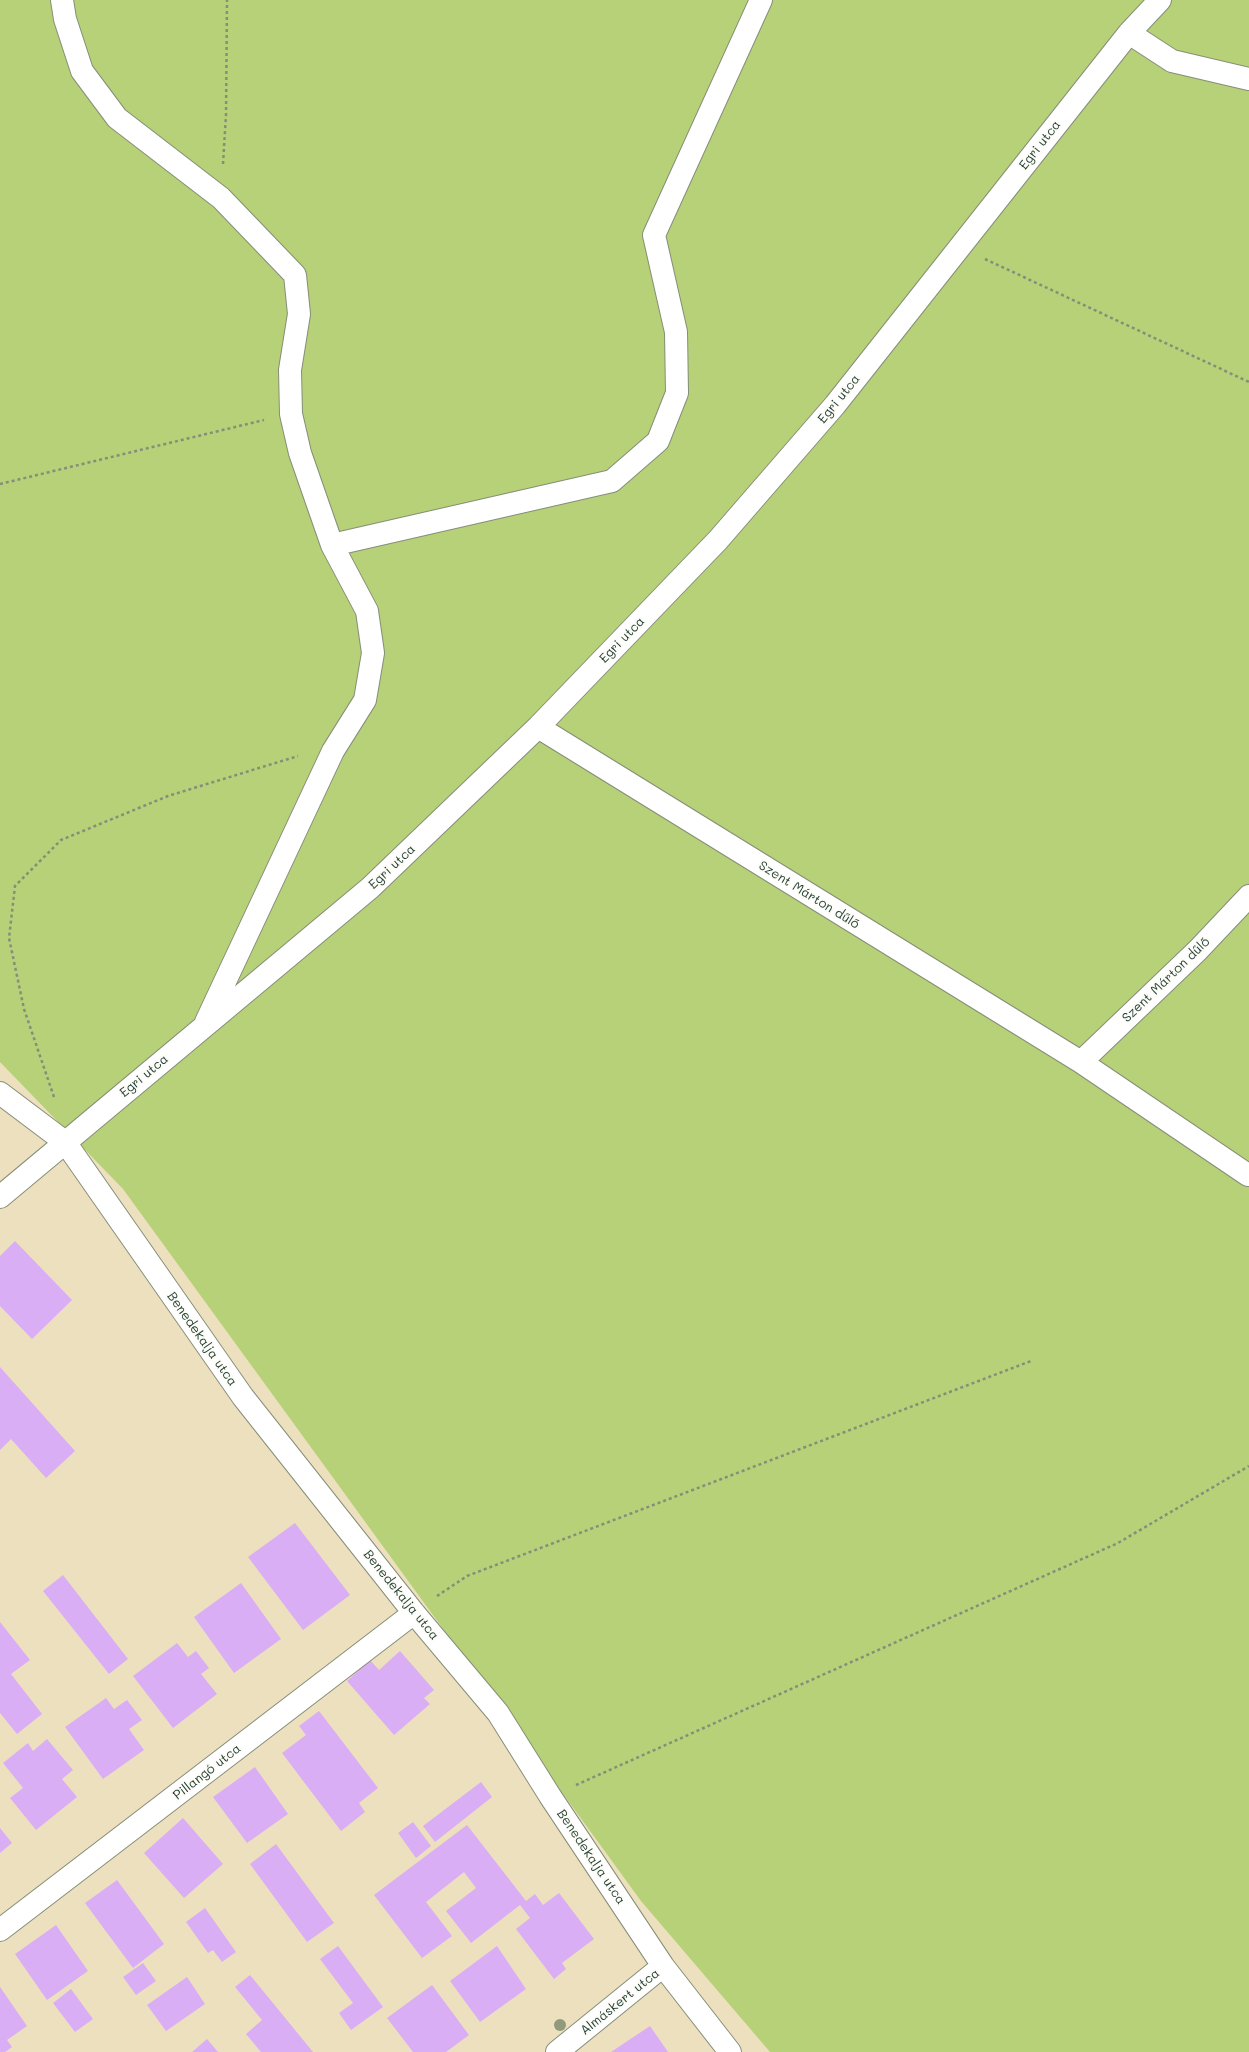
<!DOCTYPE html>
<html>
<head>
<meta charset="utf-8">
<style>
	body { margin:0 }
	canvas { display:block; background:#ede0be }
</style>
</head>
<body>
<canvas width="1249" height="2052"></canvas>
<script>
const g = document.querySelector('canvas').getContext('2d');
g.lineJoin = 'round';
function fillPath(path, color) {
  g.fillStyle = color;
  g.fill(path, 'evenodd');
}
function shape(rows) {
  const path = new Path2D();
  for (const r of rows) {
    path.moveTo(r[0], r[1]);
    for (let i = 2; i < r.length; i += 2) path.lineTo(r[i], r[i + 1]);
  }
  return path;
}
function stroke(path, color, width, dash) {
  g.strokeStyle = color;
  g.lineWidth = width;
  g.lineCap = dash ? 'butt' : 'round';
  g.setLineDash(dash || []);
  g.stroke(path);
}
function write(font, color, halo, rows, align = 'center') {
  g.font = font + ' Mali,sans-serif';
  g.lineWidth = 4;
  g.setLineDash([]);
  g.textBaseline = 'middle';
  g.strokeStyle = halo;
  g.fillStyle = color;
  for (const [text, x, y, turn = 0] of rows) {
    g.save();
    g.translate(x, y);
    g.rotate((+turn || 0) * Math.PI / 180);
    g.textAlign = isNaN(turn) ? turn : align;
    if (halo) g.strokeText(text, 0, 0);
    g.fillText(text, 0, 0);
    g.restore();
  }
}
fillPath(shape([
	[0,0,1249,0,1249,2052,770,2052,641,1901,123,1189,0,1062]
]), '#b6d177');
fillPath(shape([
	[15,1241,72,1300,32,1339,0,1306,0,1256],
	[0,1367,75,1451,46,1478,11,1439,0,1450],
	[295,1523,350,1595,303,1630,248,1557],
	[63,1575,128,1659,109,1674,43,1591],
	[241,1583,281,1639,234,1673,194,1617],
	[0,1622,30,1660,11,1674,42,1714,17,1734,0,1713],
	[177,1643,188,1657,196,1651,209,1668,201,1674,217,1694,173,1728,133,1676],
	[400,1651,434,1690,424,1698,430,1704,394,1735,347,1681,370,1660,379,1670],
	[106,1698,114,1709,127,1700,142,1720,129,1729,144,1750,103,1779,65,1727],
	[319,1711,378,1788,359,1803,365,1812,341,1831,282,1753,306,1735,299,1726],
	[47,1739,73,1770,62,1779,77,1797,36,1830,10,1798,23,1788,3,1763,28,1743,33,1751],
	[255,1767,288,1814,247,1843,213,1797],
	[481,1782,492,1797,435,1842,423,1826],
	[183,1818,223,1864,184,1898,144,1853],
	[413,1822,431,1846,416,1858,398,1833],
	[467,1825,526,1901,535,1894,543,1905,559,1893,594,1939,562,1963,566,1969,554,1979,516,1929,530,1918,520,1905,471,1943,446,1911,476,1888,464,1872,426,1902,452,1936,422,1958,374,1895],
	[0,1828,12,1843,0,1853],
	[276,1844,334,1923,307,1942,250,1864],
	[117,1880,164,1944,133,1968,85,1903],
	[205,1908,236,1952,222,1962,213,1950,208,1953,186,1922],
	[56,1925,88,1971,47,2000,15,1954],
	[338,1946,383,2007,351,2030,339,2013,353,2003,320,1959],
	[497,1946,526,1989,480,2022,450,1981],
	[143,1963,156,1981,136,1995,123,1977],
	[250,1975,313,2052,261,2052,246,2034,262,2020,235,1987],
	[187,1977,205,2004,166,2031,147,2005],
	[432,1985,469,2035,446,2052,413,2052,387,2018],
	[0,1987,27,2026,7,2040,12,2047,5,2052,0,2052],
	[71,1989,93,2019,75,2032,53,2003],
	[650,2026,668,2052,611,2052],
	[207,2039,218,2052,192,2052]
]), '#d9aef5');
const minor = shape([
	[62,0,65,19,82,71,117,118,221,198,295,275,299,314,290,370,291,414,300,453,332,545],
	[1129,33,1172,61,1249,79],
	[538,727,1081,1062,1248,1175],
	[206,1022,333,751,365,700,373,653,367,611,332,545,612,481,658,441,677,393,676,332,654,235,761,0],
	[1081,1062,1198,950,1249,896],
	[0,1093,65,1142,243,1397,414,1613,498,1713,550,1796,663,1966,730,2052],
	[0,1197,370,888,538,727,718,540,835,405,1129,33,1160,0],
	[0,1930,414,1613],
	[557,2052,663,1966]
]);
stroke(minor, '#868e79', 24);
stroke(shape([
	[223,164,226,115,227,0],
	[985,259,1249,382],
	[0,484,264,420],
	[54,1097,24,1009,9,938,15,886,61,840,168,796,298,756],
	[437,1596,467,1576,1031,1361],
	[576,1785,1118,1543,1249,1466]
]), '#868e79', 2.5, [3, 3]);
stroke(minor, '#fff', 22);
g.fillStyle = '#919b7b';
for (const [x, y] of [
	[560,2025]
]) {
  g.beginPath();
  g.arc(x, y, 6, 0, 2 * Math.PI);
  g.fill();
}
write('13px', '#1f3d34', '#fdfcf7', [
	["Egri utca",1040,145,-52],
	["Egri utca",839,399,-51],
	["Egri utca",622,640,-46],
	["Egri utca",392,867,-43],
	["Szent Márton dűlő",809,895,32],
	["Szent Márton dűlő",1166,980,-44],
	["Egri utca",144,1076,-40],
	["Benedekalja utca",202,1339,55],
	["Benedekalja utca",401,1595,51],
	["Pillangó utca",207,1772,-38],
	["Benedekalja utca",591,1857,56],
	["Almáskert utca",620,2002,-39]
]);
</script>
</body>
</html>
